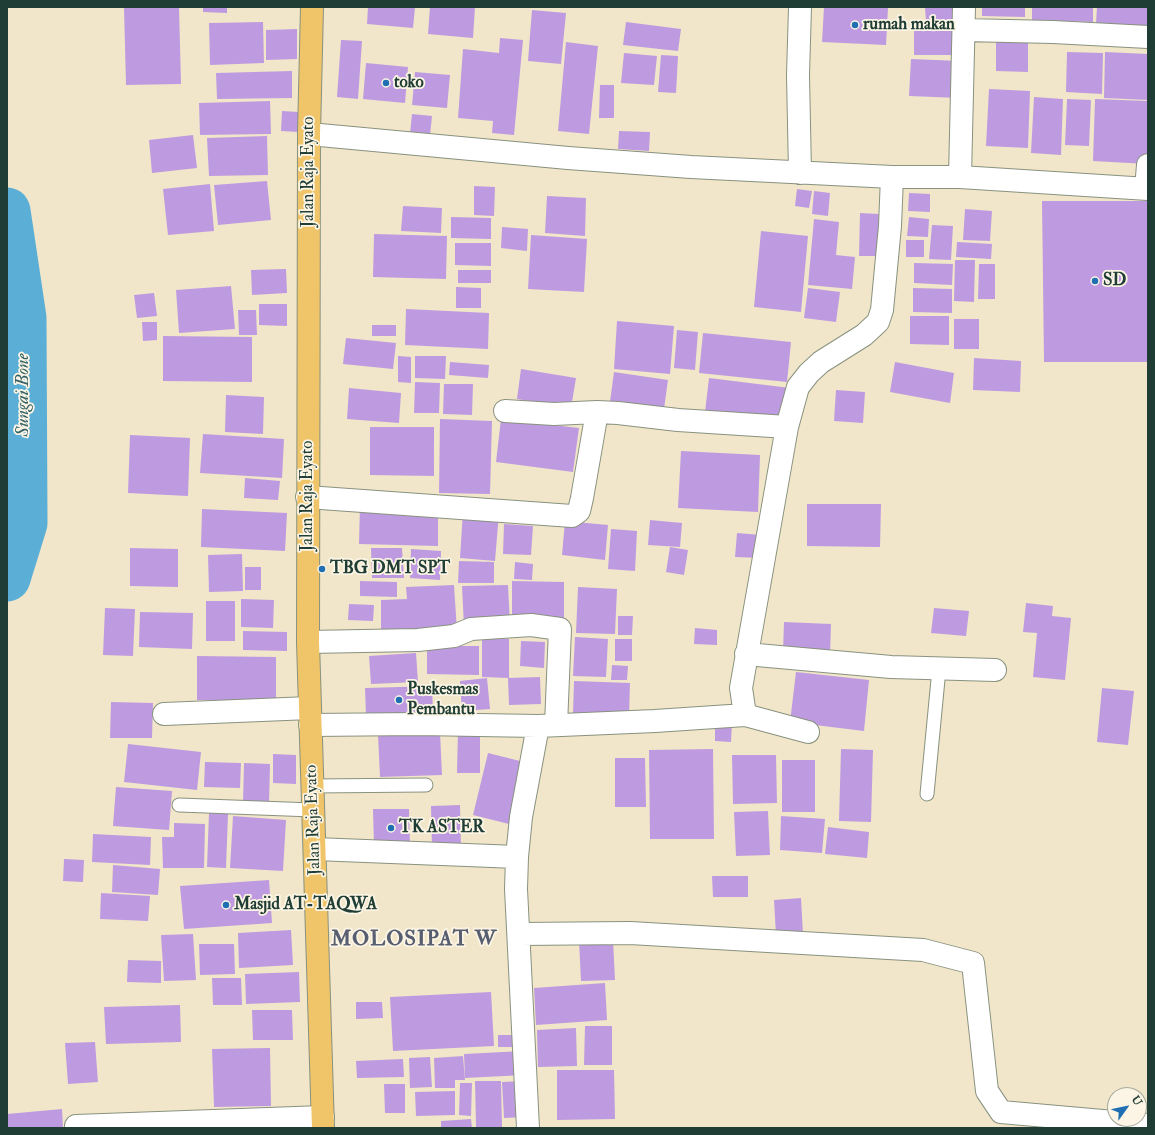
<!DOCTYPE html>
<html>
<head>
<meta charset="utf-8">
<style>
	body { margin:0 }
	#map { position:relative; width:1155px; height:1135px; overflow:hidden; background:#f1e6ca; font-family:"IM FELL Double Pica",serif }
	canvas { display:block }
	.frame { position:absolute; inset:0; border:8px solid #1f3d34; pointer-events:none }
	.north { position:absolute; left:1107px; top:1087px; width:40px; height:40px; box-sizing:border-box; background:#fcf5e5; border:1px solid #a4ab9e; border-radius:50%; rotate:57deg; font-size:11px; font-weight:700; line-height:16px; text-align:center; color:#1f3d34 }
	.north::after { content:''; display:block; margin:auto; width:14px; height:18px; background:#1f6fb2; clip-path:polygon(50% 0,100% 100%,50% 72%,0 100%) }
</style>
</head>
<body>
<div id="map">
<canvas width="1155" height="1135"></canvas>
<div class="frame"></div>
<div class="north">U</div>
</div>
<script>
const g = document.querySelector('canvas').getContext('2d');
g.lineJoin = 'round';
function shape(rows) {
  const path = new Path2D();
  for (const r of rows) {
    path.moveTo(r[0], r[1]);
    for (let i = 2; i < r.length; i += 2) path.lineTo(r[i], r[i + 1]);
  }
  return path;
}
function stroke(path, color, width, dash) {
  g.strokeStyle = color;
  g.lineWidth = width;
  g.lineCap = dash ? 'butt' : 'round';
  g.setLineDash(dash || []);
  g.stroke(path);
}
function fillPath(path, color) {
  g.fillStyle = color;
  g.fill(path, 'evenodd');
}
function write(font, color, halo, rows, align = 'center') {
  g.font = font + ' "IM FELL Double Pica",serif';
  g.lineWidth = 3.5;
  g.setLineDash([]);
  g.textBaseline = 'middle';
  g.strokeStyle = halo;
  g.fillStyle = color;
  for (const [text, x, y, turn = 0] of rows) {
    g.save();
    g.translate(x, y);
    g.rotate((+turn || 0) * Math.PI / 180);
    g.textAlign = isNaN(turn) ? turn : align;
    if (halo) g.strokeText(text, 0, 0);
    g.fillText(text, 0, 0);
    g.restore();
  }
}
stroke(shape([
	[7,211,23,318,24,523,7,578]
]), '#5bafd6', 47);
fillPath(shape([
	[124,7,179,7,181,84,126,85],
	[203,7,227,7,227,13,203,12],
	[368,7,415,7,413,28,367,24],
	[430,7,475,7,473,38,428,34],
	[824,7,888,8,886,45,822,42],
	[925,7,962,7,962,20,926,21],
	[982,7,1025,7,1025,17,982,16],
	[1032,7,1093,7,1093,22,1032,20],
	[1097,7,1148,7,1148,26,1096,23],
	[532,10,566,13,561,64,528,61],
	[263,22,264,63,210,65,209,23],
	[626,22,681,29,678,51,623,45],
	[914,24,957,24,957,55,914,55],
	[297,29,297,59,266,60,266,30],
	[500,38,523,40,514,135,492,133,493,121,458,118,463,49,499,53],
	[341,40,362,41,358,99,337,97],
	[996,40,1028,41,1028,72,996,71],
	[566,42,598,46,589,134,558,131],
	[1067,52,1103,53,1102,94,1066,92],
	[1105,52,1148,54,1148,100,1104,98],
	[624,53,657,56,654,85,621,83],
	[661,55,678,56,676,93,658,92],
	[911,59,960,61,959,98,909,96],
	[366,63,408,67,405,103,363,99],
	[292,71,292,98,217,99,216,73],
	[415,72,450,75,447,108,412,105],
	[600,85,614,85,614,118,599,118],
	[989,89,1030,91,1028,148,986,146],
	[1034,97,1063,99,1061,155,1031,153],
	[1067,99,1091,100,1089,146,1065,145],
	[1095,99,1148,101,1147,164,1093,161],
	[270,101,271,134,200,135,199,103],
	[282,111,299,112,298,132,281,131],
	[412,114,432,116,430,136,410,134],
	[619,131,650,132,649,151,618,149],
	[193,135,197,168,152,173,149,140],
	[267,136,268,175,209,176,207,138],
	[267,181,271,220,218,225,214,185],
	[210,184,214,231,168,235,163,189],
	[474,186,495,187,494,216,474,215],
	[797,189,812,191,809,208,795,206],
	[814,191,830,193,828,216,812,214],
	[909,193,930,194,930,212,908,211],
	[547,196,586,198,585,236,545,233],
	[1042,201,1148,201,1148,362,1044,362],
	[403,206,442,208,441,233,401,231],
	[965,209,992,211,990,241,963,240],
	[860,213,879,214,878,256,859,256],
	[451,217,491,218,491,239,451,238],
	[909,217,929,219,928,237,907,236],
	[814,219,839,222,836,255,855,257,852,289,808,285],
	[932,225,953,226,951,260,929,259],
	[502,227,528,229,527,251,501,248],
	[761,231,808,236,801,312,754,307],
	[374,234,447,236,446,279,373,277],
	[531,235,587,239,584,292,528,289],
	[906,240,924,240,924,257,906,257],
	[957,242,992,244,991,259,956,257],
	[455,243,491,243,491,266,455,265],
	[955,260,975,260,974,302,954,301],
	[914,263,953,264,952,285,914,283],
	[979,264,995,264,995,299,978,299],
	[286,269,287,293,252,295,251,270],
	[458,270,491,270,491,283,458,283],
	[231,286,235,329,179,333,176,290],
	[456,287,481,288,481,308,456,308],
	[808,288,840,292,836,322,804,318],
	[913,288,952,289,952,313,913,312],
	[154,293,157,316,137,318,134,295],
	[259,304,287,304,287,326,259,325],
	[406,309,489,313,488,349,405,345],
	[238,310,256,310,257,335,239,335],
	[910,316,949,316,949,345,910,344],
	[954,319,979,319,979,349,954,349],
	[617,321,674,326,670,374,614,369],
	[142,322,157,322,157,340,143,341],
	[372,325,396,325,396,336,372,336],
	[677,330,698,332,695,370,674,368],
	[703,333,791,342,787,382,699,373],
	[163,336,252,337,252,382,163,381],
	[346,338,396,343,393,369,343,364],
	[398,356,411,357,411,383,398,382],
	[415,356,446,356,445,379,415,378],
	[974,358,1021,361,1020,392,973,390],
	[450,362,489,365,488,378,449,375],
	[895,362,954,373,950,403,890,392],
	[521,369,576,378,571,408,517,399],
	[614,372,668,380,663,416,609,409],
	[709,378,790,388,787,421,705,412],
	[415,382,440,383,439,413,414,413],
	[444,384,473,384,472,415,443,414],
	[349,388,401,393,399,423,347,419],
	[836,390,865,392,863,423,834,421],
	[226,395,264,397,263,434,225,432],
	[440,419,492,421,490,494,439,493],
	[501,419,579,428,573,472,496,462],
	[370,427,434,427,434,476,370,475],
	[203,434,284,439,282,478,200,473],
	[130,435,190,438,188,496,128,493],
	[681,451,760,455,758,512,678,508],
	[245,478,280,481,278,500,244,498],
	[807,504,881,504,880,547,807,546],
	[360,506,438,508,438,546,359,544],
	[202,509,287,513,285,551,201,547],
	[463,511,499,513,495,561,460,558],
	[650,520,682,523,680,547,648,545],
	[565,521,608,525,605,560,562,555],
	[504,524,533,526,531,555,503,554],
	[611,529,637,531,635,571,608,569],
	[737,533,761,535,760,558,735,557],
	[670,547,688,550,684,575,666,572],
	[130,548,178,549,178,587,130,586],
	[371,548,402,548,404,578,372,578],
	[411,549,441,551,440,580,410,578],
	[242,554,243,591,209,592,208,555],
	[459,561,494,562,494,583,458,583],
	[515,562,533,564,532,580,514,579],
	[245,567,261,567,261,590,245,590],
	[360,581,397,582,397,597,360,596],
	[512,581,564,582,564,622,512,622],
	[454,585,457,631,381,633,381,600,407,599,406,587],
	[508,585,510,625,464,627,462,586],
	[578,587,617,589,615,634,576,633],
	[241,599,274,600,273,628,241,627],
	[206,601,235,601,235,641,206,641],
	[1026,603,1053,606,1052,616,1071,618,1065,680,1033,677,1037,633,1023,632],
	[349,604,374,605,373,621,348,620],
	[105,608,135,609,133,656,103,655],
	[934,608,969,611,966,636,931,633],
	[140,612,193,613,192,649,139,647],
	[618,616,633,616,632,635,618,635],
	[784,622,831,624,830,655,783,652],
	[695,628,717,630,717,645,694,644],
	[243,631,287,632,287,651,243,650],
	[575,637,608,639,606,677,573,676],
	[482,639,509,639,509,678,482,677],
	[615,639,632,639,632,661,615,661],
	[521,641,545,642,544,668,520,666],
	[427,646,479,646,479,675,427,674],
	[416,653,418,682,371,684,369,656],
	[197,656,276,657,276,700,197,700],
	[612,665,628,666,627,680,611,680],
	[796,672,869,680,864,731,790,722],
	[540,677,541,704,509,705,508,678],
	[487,678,490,709,462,711,460,681],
	[574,681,630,683,629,717,573,714],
	[432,686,433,713,366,716,365,688],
	[1102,688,1134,691,1128,745,1097,742],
	[111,702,153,703,152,738,110,738],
	[715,722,732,722,731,742,715,741],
	[458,729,480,730,480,773,457,773],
	[440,732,442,775,380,777,378,735],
	[128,744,201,752,197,790,124,782],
	[713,749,714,839,650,839,649,750],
	[841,749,873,750,871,822,839,821],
	[488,753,528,763,513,825,473,815],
	[273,754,296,755,296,784,273,783],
	[732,755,776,755,777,803,733,804],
	[615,758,645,758,646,807,615,807],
	[782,760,815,760,815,812,782,812],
	[205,762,241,763,240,788,204,787],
	[244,763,270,764,269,804,243,803],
	[116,787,172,791,169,830,113,826],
	[460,805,461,847,432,848,431,806],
	[373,809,409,809,410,847,374,847],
	[768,811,770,855,736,856,734,812],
	[209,813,228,814,226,868,207,867],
	[233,816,286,820,283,871,230,868],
	[781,816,825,819,822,853,780,850],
	[174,823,205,824,204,868,163,868,162,837,174,837],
	[828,827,869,832,867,858,825,854],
	[93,834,151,837,150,865,92,862],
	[64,859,84,860,83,882,63,881],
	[113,865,160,869,158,895,112,892],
	[712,876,748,876,748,897,713,897],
	[269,880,272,923,184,929,180,886],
	[101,893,150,896,148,921,100,919],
	[801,898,803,934,776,935,774,900],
	[291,930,293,965,239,968,238,933],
	[193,934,196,980,164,981,161,935],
	[613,940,615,980,581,981,579,941],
	[199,944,234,944,235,974,200,975],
	[128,960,161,961,161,983,127,982],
	[299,972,300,1002,246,1004,245,974],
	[212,978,241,978,242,1005,213,1005],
	[605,983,607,1020,536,1025,534,988],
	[491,992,494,1046,393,1051,390,997],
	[356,1002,382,1002,383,1018,356,1019],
	[180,1005,181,1042,106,1044,104,1007],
	[252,1010,292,1010,293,1040,253,1040],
	[585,1026,612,1026,612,1065,584,1065],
	[576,1028,577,1066,538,1067,537,1030],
	[498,1035,514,1035,514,1047,498,1047],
	[95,1042,98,1082,68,1084,65,1043],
	[270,1048,271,1106,214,1107,212,1049],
	[523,1051,524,1075,465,1078,464,1054],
	[463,1056,465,1080,455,1080,455,1088,435,1088,434,1058],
	[430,1057,432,1087,410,1088,409,1058],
	[403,1059,404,1077,357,1078,356,1061],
	[557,1070,614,1070,615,1119,557,1120],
	[475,1081,501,1081,502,1127,476,1127],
	[523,1081,525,1117,504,1118,502,1082],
	[460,1083,472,1083,471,1116,459,1115],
	[384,1084,405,1084,405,1113,385,1113],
	[455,1091,455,1115,416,1116,415,1092],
	[62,1109,63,1128,7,1128,7,1114],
	[471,1119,472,1128,441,1128,441,1121]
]), '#be9be0');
const service = shape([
	[313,786,426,785],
	[927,794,939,669],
	[179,805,313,810]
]);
const minor = shape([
	[964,30,1053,32,1148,37],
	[309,134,568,158,691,167,892,177,960,177,1148,189],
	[800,173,798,75,800,7],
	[960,177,964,7],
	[1146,189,1148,165],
	[505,411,554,414,597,412,618,413,678,420,787,427],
	[307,497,572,516,579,511,582,498,597,412],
	[308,642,418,640,454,636,471,629,531,625,560,629,556,725],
	[746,654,891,667,995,670],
	[164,714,310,708],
	[745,715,741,688,787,427,798,387,809,373,821,362,864,335,878,322,882,310,890,226,892,177],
	[310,725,419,724,538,726,655,721,745,715,808,732],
	[315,849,517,857],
	[519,934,630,933,923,950,973,963,987,1091,1001,1112,1148,1125],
	[76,1126,323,1117],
	[528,1128,516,889,517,857,521,817,538,726]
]);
const primary = shape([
	[312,7,309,134,308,642,323,1128]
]);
stroke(service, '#88927f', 15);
stroke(minor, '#88927f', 24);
stroke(primary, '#88927f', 24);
stroke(service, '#fff', 13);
stroke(minor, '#fff', 22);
stroke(primary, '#f0c469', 22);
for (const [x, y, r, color] of [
	[855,25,4,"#1f6fb2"],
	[386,83,4,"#1f6fb2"],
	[1095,281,4,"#1f6fb2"],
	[322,569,4,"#1f6fb2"],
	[399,700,4,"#1f6fb2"],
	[391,828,4,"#1f6fb2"],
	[226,905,4,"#1f6fb2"]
]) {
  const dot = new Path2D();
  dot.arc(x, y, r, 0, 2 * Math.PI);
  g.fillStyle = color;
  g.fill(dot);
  stroke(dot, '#fcf5e5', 1.5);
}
write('bold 17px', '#1f3d34', '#fcf5e5', [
	["rumah makan",863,25],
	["toko",394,83],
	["SD",1103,281],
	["TBG DMT SPT",330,569],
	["Puskesmas",407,690],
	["Pembantu",407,710],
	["TK ASTER",399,828],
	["Masjid AT-TAQWA",234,905]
], 'left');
write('17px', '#1f3d34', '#fcf5e5', [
	["Jalan Raja Eyato",309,172,-90],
	["Jalan Raja Eyato",308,496,-90],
	["Jalan Raja Eyato",314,820,-92]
]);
write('italic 18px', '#315f65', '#fcf5e5', [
	["Sungai Bone",24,395,-90]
]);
g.letterSpacing = '1px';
write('bold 21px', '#575e70', '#fcf5e5', [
	["MOLOSIPAT W",414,940]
]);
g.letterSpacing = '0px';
</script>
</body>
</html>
